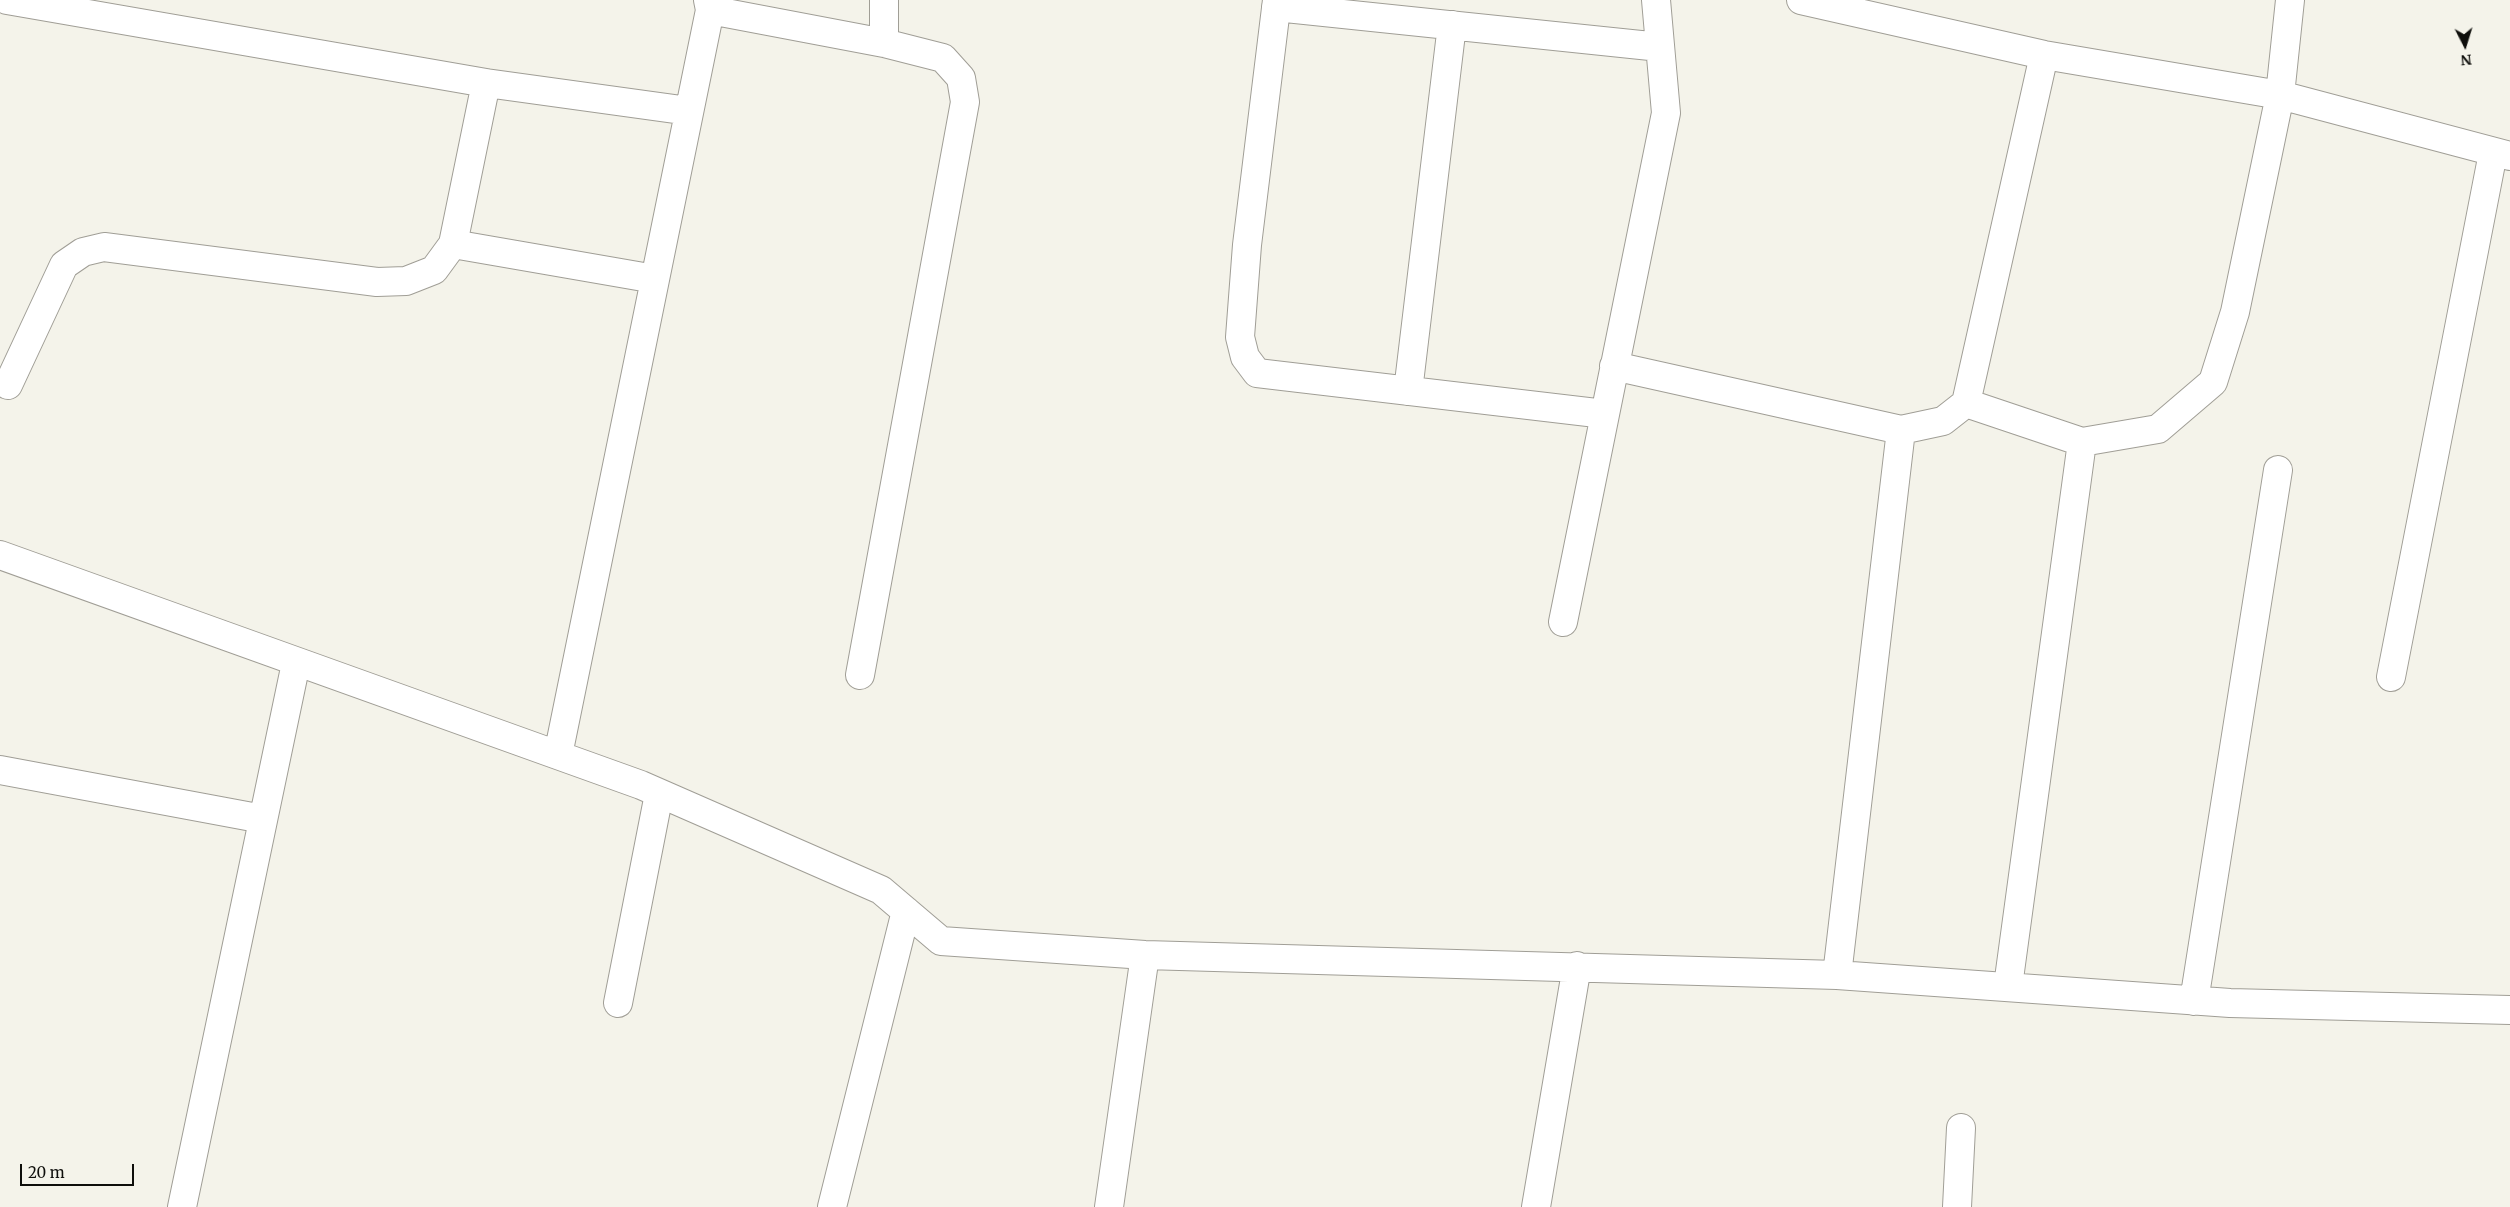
<!DOCTYPE html>
<html>
<head>
<meta charset="utf-8">
<style>
	body { margin:0 }
	#map { position:relative; width:2510px; height:1207px; overflow:hidden; background:#f4f3ea; font-family:Merriweather,serif }
	canvas { display:block }
	.north { position:absolute; left:2440px; top:20px; width:50px; height:50px; -webkit-text-stroke:4px #f4f3ea; paint-order:stroke; rotate:175deg; font-size:14px; font-weight:700; line-height:20px; text-align:center; color:#0e0e0b }
	.north::after { content:''; display:block; margin:auto; width:18px; height:22px; background:#0e0e0b; clip-path:polygon(50% 0,100% 100%,50% 72%,0 100%) }
	.scale { position:absolute; left:20px; top:1164px; width:114px; height:22px; box-sizing:border-box; border:2px solid #0e0e0b; border-top:0; padding-left:6px; font-size:15px; line-height:18px; white-space:nowrap; color:#0e0e0b; -webkit-text-stroke:4px #f4f3ea; paint-order:stroke }
</style>
</head>
<body>
<div id="map">
<canvas width="2510" height="1207"></canvas>
<div class="north">N</div>
<div class="scale">20 m</div>
</div>
<script>
const g = document.querySelector('canvas').getContext('2d');
g.lineJoin = 'round';
function shape(rows) {
  const path = new Path2D();
  for (const r of rows) {
    path.moveTo(r[0], r[1]);
    for (let i = 2; i < r.length; i += 2) path.lineTo(r[i], r[i + 1]);
  }
  return path;
}
function stroke(path, color, width, dash) {
  g.strokeStyle = color;
  g.lineWidth = width;
  g.lineCap = dash ? 'butt' : 'round';
  g.setLineDash(dash || []);
  g.stroke(path);
}
const minor = shape([
	[7,0,486,83,689,111],
	[708,0,710,10,884,43,943,58,961,78,965,102,860,675],
	[884,0,884,43],
	[1277,0,1247,245,1240,337,1245,357,1257,373,1605,414],
	[1801,0,2044,55,2280,95,2510,156],
	[1276,7,1660,47],
	[453,244,655,279],
	[1614,366,1901,430,1943,421,1966,403,2044,55],
	[8,385,64,265,83,252,104,247,377,282,406,281,434,270,453,244,486,83],
	[1408,391,1452,25],
	[1966,403,2082,442,2158,429,2213,382,2235,312,2280,95,2290,0],
	[0,555,641,785,881,890,941,941,1145,955,1837,975,2230,1003,2510,1010],
	[1563,622,1666,113,1656,0],
	[2391,677,2493,153],
	[558,755,710,10],
	[0,770,263,819],
	[1837,975,1901,430],
	[2008,986,2082,442],
	[2194,1001,2278,470],
	[618,1003,659,794],
	[182,1207,296,663],
	[832,1207,906,911],
	[1109,1207,1145,955],
	[1536,1207,1577,966],
	[1957,1207,1961,1128]
]);
stroke(minor, '#a09e96', 30);
stroke(minor, '#fff', 28);
</script>
</body>
</html>
